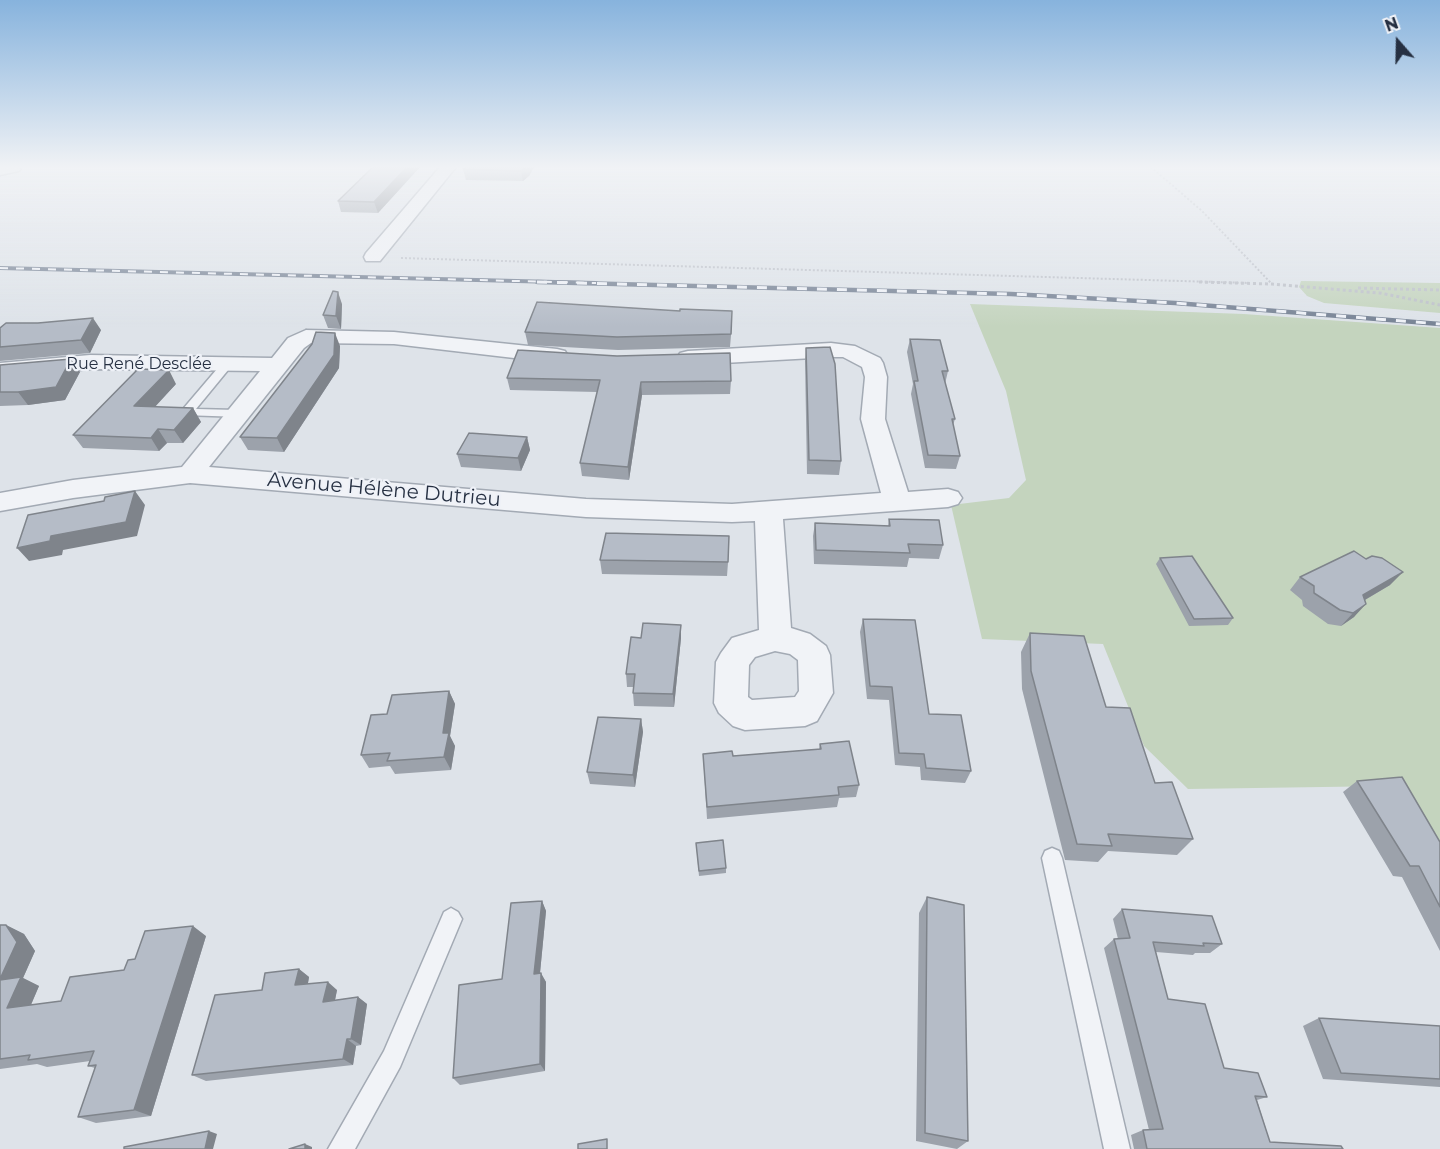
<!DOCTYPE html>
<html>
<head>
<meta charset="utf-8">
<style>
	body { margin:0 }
	#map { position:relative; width:1440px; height:1149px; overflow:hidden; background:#dee3e9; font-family:Montserrat,sans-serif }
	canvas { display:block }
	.north { position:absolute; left:1368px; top:12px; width:60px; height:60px; -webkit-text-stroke:4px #eef1f7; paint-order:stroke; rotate:340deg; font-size:16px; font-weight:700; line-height:24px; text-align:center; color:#263042 }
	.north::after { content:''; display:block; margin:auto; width:21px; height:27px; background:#263042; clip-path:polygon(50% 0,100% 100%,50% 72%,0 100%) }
</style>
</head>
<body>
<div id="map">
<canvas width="1440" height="1149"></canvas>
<div class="north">N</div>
</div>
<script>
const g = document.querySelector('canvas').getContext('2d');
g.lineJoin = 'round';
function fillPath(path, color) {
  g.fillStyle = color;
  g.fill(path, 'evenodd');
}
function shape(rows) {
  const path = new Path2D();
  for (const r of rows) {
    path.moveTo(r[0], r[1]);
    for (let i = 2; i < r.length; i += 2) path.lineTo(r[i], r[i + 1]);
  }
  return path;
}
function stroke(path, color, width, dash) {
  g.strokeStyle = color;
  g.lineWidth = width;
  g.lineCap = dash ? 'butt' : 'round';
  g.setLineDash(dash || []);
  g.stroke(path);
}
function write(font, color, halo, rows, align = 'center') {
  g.font = font + ' Montserrat,sans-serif';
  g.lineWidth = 4.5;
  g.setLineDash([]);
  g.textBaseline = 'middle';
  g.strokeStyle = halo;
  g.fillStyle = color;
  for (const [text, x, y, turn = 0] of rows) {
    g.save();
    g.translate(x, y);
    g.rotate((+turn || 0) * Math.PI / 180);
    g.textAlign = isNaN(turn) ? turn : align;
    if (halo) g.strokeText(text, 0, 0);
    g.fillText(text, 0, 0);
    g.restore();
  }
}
fillPath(shape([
	[1301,281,1440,283,1440,313,1324,303,1307,296,1299,287],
	[970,304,1244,314,1440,328,1440,873,1390,786,1188,789,1144,746,1103,644,982,639,951,505,1009,498,1026,480,1006,391]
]), '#c4d4be');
const service = shape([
	[227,361,233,364,196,409,237,410,243,414,241,417,183,415,183,409,223,362,227,361],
	[1052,848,1059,851,1062,858,1130,1149,1104,1149,1042,858,1045,851,1052,848],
	[451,908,458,912,462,919,400,1067,355,1149,328,1149,384,1051,444,912,451,908]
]);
const minor = shape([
	[440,167,456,167,380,261,366,261,364,257,366,253,440,167],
	[306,330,394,332,557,349,565,351,568,356,565,361,557,363,394,344,311,343,304,348,209,467,586,499,732,504,881,493,861,419,865,377,862,367,843,357,831,357,688,365,680,363,677,358,680,353,688,351,831,343,855,346,880,358,883,363,887,377,885,419,908,492,948,489,958,492,962,498,958,504,948,507,783,519,791,628,810,634,826,646,830,655,833,693,817,721,805,726,745,730,733,726,719,713,714,703,716,662,721,653,732,638,759,630,755,521,732,522,586,517,190,483,73,498,0,511,0,493,73,480,182,467,260,371,90,369,0,377,0,363,90,355,272,358,288,338,306,330],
	[775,651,790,654,798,660,799,691,795,697,752,700,748,697,749,665,755,657,775,651]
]);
const tertiary = shape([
	[0,167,22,167,19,171,0,175,0,167]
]);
stroke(service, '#a3aab4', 3);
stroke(minor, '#a3aab4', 3);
stroke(tertiary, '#a3aab4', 3);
stroke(shape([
	[1151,167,1202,211,1271,283],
	[401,258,1249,283]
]), '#bcc0c8', 2, [2, 2]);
stroke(shape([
	[1199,282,1272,284,1380,293,1440,305],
	[1358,288,1440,290]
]), '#bcc0c8', 3, [3, 3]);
fillPath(service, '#f1f3f7');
fillPath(minor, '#f1f3f7');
fillPath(tertiary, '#f1f3f7');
const railFar1 = shape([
	[0,268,596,283]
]);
const rail = shape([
	[537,282,1011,294,1175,303,1440,324]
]);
stroke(railFar1, '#768294', 4);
stroke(rail, '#768294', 4.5);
stroke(railFar1, '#eef1f7', 2, [8]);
stroke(rail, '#eef1f7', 3, [10]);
fillPath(shape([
	[373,167,420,167,378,213,341,212,338,201],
	[534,167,529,176,523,181,466,180,463,169],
	[342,304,341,329,328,328,323,315],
	[732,324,730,347,618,350,528,345,525,332],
	[0,328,101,330,90,353,0,361],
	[910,339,948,371,945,384,955,419,953,425,960,456,956,469,925,468,911,394,913,384,907,352],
	[340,346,339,368,284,452,248,450,240,437],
	[806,348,841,461,839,475,807,474,805,361],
	[0,365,80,372,65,400,28,405,0,406],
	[507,378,731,381,730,394,642,395,629,480,582,476,580,463,597,392,510,390],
	[176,384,154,407,193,408,201,422,183,443,167,443,159,451,83,448,73,435],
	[527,437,530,450,521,471,461,467,457,454],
	[889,519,943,545,939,559,909,558,907,567,814,564,813,536,815,523,888,526],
	[729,549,727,576,602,574,600,560],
	[1160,558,1233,618,1228,625,1189,626,1156,564],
	[1300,577,1390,585,1365,600,1354,617,1341,626,1328,624,1303,606,1302,600,1290,590],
	[863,619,929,714,971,771,965,783,921,780,920,767,895,765,889,700,867,699,860,632],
	[681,625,681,638,674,707,634,706,633,693,633,687,627,687,626,674,641,638],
	[1030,633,1106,707,1155,783,1193,839,1177,855,1108,851,1098,862,1065,860,1022,689,1021,652],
	[449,691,455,704,450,736,455,746,451,770,395,774,390,766,369,768,361,755,387,714],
	[641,719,643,732,635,787,590,784,587,772],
	[820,744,859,785,856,797,839,798,837,807,707,819,703,754,733,756,819,749],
	[1357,781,1440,842,1440,951,1402,877,1393,876,1343,792],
	[696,843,726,868,726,873,699,876],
	[927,897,968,1141,957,1149,916,1141,919,913],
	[542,901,546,911,540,973,546,982,545,1071,460,1085,453,1078],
	[1122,909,1222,944,1210,953,1195,953,1193,955,1156,952,1168,999,1224,1068,1267,1097,1257,1100,1270,1142,1343,1149,1134,1149,1131,1135,1143,1130,1149,1130,1104,948,1114,939,1118,939,1113,919],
	[0,925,6,925,24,934,35,951,23,978,39,986,31,1005,61,1001,124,970,135,959,206,936,151,1116,96,1123,78,1117,95,1068,88,1066,90,1061,47,1067,37,1064,0,1069],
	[299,969,309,977,308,984,337,990,335,1000,358,997,367,1004,361,1045,356,1046,353,1065,206,1081,192,1075,262,990],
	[1319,1018,1440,1026,1440,1087,1323,1079,1303,1026]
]), '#9ca2ab');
fillPath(shape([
	[407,167,420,167,378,213,374,202],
	[526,167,534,167,529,176,523,181,521,171],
	[338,292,342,304,341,329,336,316],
	[93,318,101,330,90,353,81,340],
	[335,333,340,346,339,368,284,452,277,438],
	[71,359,80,372,65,400,28,405,18,392],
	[169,370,176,384,143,420,134,406],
	[641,382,642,395,629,480,628,467],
	[193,408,201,422,183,443,174,430],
	[158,429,167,443,159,451,151,438],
	[527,437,530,450,521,471,518,458],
	[135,491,145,505,137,536,63,550,62,555,29,561,17,548,51,536],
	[1403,572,1390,585,1351,608,1363,595],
	[1366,604,1354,617,1341,626,1353,613],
	[681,625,681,638,674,707,673,694],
	[449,691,455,704,450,736,455,746,451,770,444,757,443,733],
	[641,719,643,732,635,787,633,775],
	[542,901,546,911,539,983,534,974],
	[6,925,24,934,35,951,23,978,39,986,26,1016,7,1008,0,980],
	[193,926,206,936,151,1116,134,1110],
	[299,969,309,977,306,993,295,985],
	[541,973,546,982,545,1071,540,1064],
	[328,982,337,990,333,1010,323,1002],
	[358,997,367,1004,361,1045,351,1039],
	[347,1039,356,1046,353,1065,343,1059],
	[209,1131,217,1134,213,1149,205,1149],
	[305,1144,312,1147,312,1149,305,1149]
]), '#7f848b');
const building = shape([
	[373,167,407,167,374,202,338,201,373,167],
	[465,167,526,167,521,171,463,169,465,167],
	[333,291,338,292,336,316,323,315,333,291],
	[537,302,680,311,680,309,732,311,731,334,617,337,525,332,537,302],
	[93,318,81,340,0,347,0,328,6,323,38,323,93,318],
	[316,332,335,333,334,355,277,438,240,437,312,344,316,332],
	[910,339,940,340,948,371,942,371,955,419,952,419,960,456,928,455,914,381,918,381,910,339],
	[830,347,835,364,841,461,809,460,806,348,830,347],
	[518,350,617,356,730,353,731,381,641,382,628,467,580,463,600,380,507,378,518,350],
	[71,359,56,387,18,392,0,392,0,365,71,359],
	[138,369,169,370,134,406,193,408,174,430,158,429,151,438,73,435,138,369],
	[469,433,527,437,518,458,457,454,469,433],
	[135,491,126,522,51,536,50,541,17,548,28,515,104,501,105,497,135,491],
	[889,519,939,520,943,545,908,544,910,553,816,550,815,523,890,526,889,519],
	[606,533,729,536,728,562,600,560,606,533],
	[1354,551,1366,559,1372,556,1382,558,1403,572,1363,595,1366,604,1353,613,1340,610,1314,593,1314,586,1300,577,1354,551],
	[1192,556,1233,618,1194,619,1160,558,1192,556],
	[863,619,915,620,929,714,961,715,971,771,926,768,924,754,899,753,892,687,870,686,863,619],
	[643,623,681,625,673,694,633,693,635,674,626,674,631,637,641,638,643,623],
	[1030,633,1084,636,1106,707,1130,708,1155,783,1172,782,1193,839,1108,834,1112,846,1077,844,1031,671,1030,633],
	[449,691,443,733,449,733,444,757,387,761,390,753,361,755,371,715,387,714,392,695,449,691],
	[598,717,641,719,633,775,587,772,598,717],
	[849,741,859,785,838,787,839,795,707,807,703,754,732,751,733,756,821,749,820,744,849,741],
	[1402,777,1440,842,1440,907,1419,866,1410,866,1357,781,1402,777],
	[723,840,726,868,699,871,696,843,723,840],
	[927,897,964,905,968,1141,925,1133,927,897],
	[542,901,534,974,541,973,540,1064,453,1078,459,985,502,979,511,903,542,901],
	[1122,909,1212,916,1222,944,1203,943,1204,946,1153,942,1168,999,1205,1004,1224,1068,1258,1073,1267,1097,1255,1096,1270,1142,1341,1146,1343,1149,1147,1149,1143,1130,1163,1129,1114,939,1130,938,1122,909],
	[0,925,6,925,17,942,0,979,0,925],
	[193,926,134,1110,78,1117,96,1065,88,1066,94,1051,28,1060,30,1055,0,1059,0,980,21,977,7,1008,61,1001,70,977,124,970,128,960,135,959,145,931,193,926],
	[299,969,295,985,328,982,323,1002,358,997,351,1039,347,1039,343,1059,192,1075,215,995,262,990,265,973,299,969],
	[1319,1018,1440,1026,1440,1079,1341,1073,1319,1018],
	[209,1131,205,1149,124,1149,124,1147,209,1131],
	[607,1139,607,1149,578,1149,578,1144,607,1139],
	[305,1144,305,1149,289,1149,305,1144]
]);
fillPath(building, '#b5bcc7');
stroke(building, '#7f848b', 1.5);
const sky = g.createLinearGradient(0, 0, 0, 327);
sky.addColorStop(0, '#87b3dd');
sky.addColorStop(0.51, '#f0f2f5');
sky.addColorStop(1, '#f0f2f500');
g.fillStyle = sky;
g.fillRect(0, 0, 1440, 327);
write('16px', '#263042', '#eef1f7', [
	["Rue René Desclée",139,364]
]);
write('20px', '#263042', '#eef1f7', [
	["Avenue Hélène Dutrieu",384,490,5]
]);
</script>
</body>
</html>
